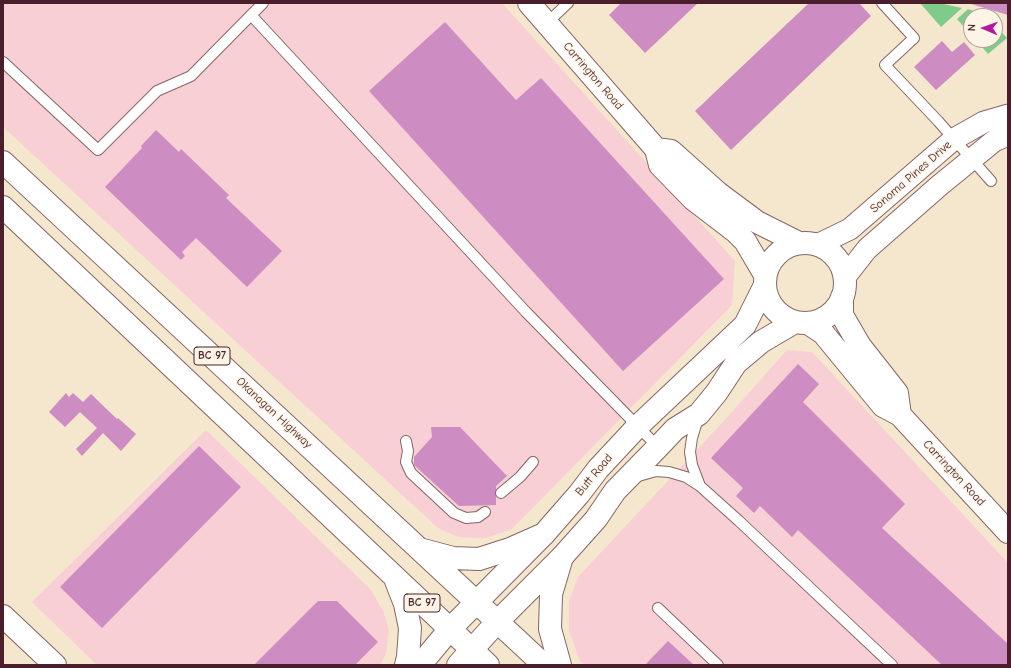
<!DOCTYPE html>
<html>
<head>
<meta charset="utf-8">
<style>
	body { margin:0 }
	#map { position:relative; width:1011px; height:668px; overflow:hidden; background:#f5e7cd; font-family:"Comic Neue",sans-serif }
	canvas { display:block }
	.frame { position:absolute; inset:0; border:4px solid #4a1f2b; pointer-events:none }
	.north { position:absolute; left:963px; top:8px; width:40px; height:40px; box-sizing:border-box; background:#fcf5e5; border:1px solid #b59f9b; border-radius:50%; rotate:272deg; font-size:11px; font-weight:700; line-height:16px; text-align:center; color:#4a1f2b }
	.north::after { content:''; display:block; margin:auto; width:14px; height:18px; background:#b5179e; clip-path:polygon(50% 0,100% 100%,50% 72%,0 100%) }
</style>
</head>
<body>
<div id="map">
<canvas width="1011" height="668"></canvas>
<div class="frame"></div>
<div class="north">N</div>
</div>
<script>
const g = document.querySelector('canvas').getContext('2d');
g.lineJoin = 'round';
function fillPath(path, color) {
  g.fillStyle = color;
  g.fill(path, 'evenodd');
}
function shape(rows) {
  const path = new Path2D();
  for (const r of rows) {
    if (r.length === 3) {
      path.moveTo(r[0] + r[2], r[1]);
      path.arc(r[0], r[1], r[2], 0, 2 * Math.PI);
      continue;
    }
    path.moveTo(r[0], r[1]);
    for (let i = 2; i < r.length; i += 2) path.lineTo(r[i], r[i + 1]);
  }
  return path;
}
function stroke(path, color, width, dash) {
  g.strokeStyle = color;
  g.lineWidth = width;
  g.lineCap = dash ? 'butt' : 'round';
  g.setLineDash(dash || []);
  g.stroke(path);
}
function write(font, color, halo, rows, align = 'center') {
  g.font = font + ' "Comic Neue",sans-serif';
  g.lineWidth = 3;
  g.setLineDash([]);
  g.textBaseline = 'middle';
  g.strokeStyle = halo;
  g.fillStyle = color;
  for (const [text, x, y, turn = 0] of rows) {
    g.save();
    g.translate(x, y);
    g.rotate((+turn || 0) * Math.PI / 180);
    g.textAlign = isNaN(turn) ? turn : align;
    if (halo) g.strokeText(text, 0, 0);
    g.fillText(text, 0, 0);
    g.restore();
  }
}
fillPath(shape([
	[3,3,502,3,735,261,732,305,512,529,486,538,458,537,438,528,3,127],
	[787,350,812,352,1008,563,1008,665,585,665,580,661,569,631,569,601,578,577,722,423],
	[206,430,371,590,383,611,389,630,386,654,380,665,97,665,32,602]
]), '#f7cfd4');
fillPath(shape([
	[920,3,939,3,962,8,941,27],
	[968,9,987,16,971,16,971,35,957,19],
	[995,25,1007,38,988,54,976,40,995,40]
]), '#7fcc8a');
fillPath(shape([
	[621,3,698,3,645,53,609,15],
	[809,3,859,3,871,16,731,150,695,111],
	[968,3,1008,3,1008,15],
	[445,22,516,100,541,78,724,279,623,371,369,91],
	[942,41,952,52,964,42,975,55,936,90,914,67],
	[156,130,179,152,181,149,229,195,226,198,282,251,247,287,196,238,182,252,185,256,181,260,105,187,142,148,141,146],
	[798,364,819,384,803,402,905,504,882,528,1008,644,1008,665,942,665,798,530,792,537,760,506,754,513,736,496,743,488,711,458],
	[66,393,69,397,73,393,83,402,91,394,117,419,118,418,136,434,121,451,103,433,82,456,76,449,97,428,80,412,65,427,49,412],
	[431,427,460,427,507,476,496,486,496,505,459,506,414,465,414,457,432,437],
	[199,446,241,487,102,628,60,587],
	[318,601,337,601,378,642,355,665,254,665],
	[668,641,694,665,645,665]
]), '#cd8dc2');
const lane = shape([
	[882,3,914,38,885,65,938,121,991,181],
	[251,15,526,312,658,447],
	[547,23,568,3],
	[3,62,98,150,157,91,191,76,263,3],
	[698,418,692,438,690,452,692,465,700,486],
	[406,441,408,451,406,462,411,473,454,513,466,518,478,517,485,512],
	[635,477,656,471,669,472,686,477,700,486,739,521,892,665],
	[501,493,520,477,533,462],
	[658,608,718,665]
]);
const street = shape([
	[817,245,850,229,954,139,984,122,1008,115],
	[845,277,867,249,940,185,994,141,1008,135]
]);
const secondary = shape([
	[529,3,656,149,660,165,693,199,736,232,745,241,765,275],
	[656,149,671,151,718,193,757,222,799,243],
	[805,283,40],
	[842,297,842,315,860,346,897,393,900,415],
	[808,323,823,333,883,406,900,415,1008,532],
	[3,616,55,665],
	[420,665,450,629,544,534,579,494,598,469,638,426,745,325,765,285],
	[458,665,498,621,562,557,596,519,615,491,658,447,675,429,699,414,717,392,736,363,761,342,795,322]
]);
const highway = shape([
	[3,162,544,665],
	[3,207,488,665],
	[423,550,453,558,479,559,510,549,544,534],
	[396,581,405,604,410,628,408,657,406,665],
	[560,665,550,629,551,594,562,557]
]);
stroke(lane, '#866564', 12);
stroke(street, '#866564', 23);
stroke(secondary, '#866564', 24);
stroke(highway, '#866564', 24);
stroke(lane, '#fff', 10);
stroke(street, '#fff', 21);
stroke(secondary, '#fff', 22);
stroke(highway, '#fff', 22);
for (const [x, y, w] of [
	[212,356,36],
	[422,603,36]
]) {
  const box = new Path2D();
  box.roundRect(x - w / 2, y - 9, w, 18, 3);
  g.fillStyle = '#fcf5e5';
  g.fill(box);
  stroke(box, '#4a1f2b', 1);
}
write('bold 11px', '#4a1f2b', null, [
	["BC 97",212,356],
	["BC 97",422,603]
]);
write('12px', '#4a1f2b', '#fcf5e5', [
	["Carrington Road",593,76,49],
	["Sonoma Pines Drive",911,177,-41],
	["Okanagan Highway",274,413,43],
	["Carrington Road",954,473,47],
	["Butt Road",594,475,-50]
]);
</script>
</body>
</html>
